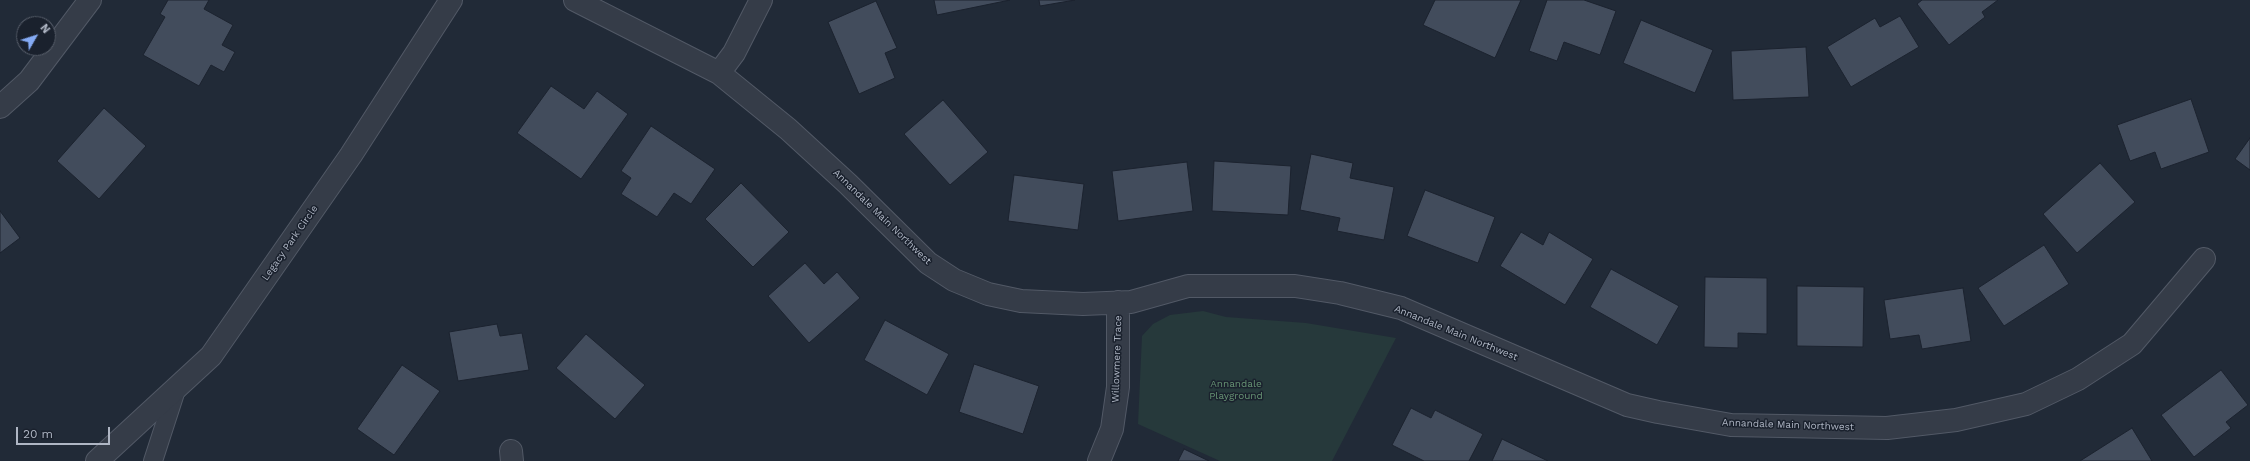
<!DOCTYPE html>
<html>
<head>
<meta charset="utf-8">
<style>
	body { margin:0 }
	#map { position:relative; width:2250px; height:461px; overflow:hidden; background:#212a37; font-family:"Work Sans",sans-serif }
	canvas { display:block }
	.north { position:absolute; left:16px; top:16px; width:40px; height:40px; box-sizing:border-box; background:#1a212d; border:1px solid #565d69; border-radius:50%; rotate:51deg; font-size:11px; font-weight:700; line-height:16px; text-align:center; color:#afb6c4 }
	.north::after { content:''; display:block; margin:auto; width:14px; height:18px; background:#84aaf4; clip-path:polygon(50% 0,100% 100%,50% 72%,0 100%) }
	.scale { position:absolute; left:16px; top:427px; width:94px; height:18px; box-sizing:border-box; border:2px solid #afb6c4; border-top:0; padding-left:5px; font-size:12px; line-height:14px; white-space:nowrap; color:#afb6c4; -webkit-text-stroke:3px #1a212d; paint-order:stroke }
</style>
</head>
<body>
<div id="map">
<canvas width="2250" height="461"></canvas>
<div class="north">N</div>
<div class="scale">20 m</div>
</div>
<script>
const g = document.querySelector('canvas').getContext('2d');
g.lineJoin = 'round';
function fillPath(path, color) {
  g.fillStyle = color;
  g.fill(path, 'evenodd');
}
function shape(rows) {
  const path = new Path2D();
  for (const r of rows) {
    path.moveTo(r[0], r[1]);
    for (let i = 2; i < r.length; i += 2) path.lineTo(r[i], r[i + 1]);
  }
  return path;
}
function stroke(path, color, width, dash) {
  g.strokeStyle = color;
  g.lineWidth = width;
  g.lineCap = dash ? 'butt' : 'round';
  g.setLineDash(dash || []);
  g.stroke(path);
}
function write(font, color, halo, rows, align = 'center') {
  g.font = font + ' "Work Sans",sans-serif';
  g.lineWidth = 3;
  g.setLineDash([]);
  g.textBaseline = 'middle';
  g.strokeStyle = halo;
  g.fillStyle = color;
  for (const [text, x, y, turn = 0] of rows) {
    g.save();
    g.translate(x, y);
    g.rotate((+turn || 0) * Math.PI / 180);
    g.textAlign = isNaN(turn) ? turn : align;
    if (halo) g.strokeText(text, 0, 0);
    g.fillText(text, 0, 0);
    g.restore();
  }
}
fillPath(shape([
	[1203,311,1226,317,1306,323,1396,338,1332,461,1220,461,1138,424,1142,336,1153,324,1170,315]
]), '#26393b');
const building = shape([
	[168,0,209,0,204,9,233,25,222,45,235,52,224,72,211,65,199,86,143,55,165,17,160,14,168,0],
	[934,0,1010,0,937,15,934,0],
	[1039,0,1075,0,1040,6,1039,0],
	[1435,0,1521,0,1495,58,1423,25,1435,0],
	[1547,0,1584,0,1616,11,1600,55,1564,42,1557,61,1529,51,1547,0],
	[1922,0,1998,0,1982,12,1985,17,1949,45,1917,4,1922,0],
	[876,1,897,48,885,53,895,78,859,94,828,22,876,1],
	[1900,16,1919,47,1851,87,1827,47,1875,18,1880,27,1900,16],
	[1641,20,1713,50,1695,93,1623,63,1641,20],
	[1806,47,1809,97,1733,100,1731,51,1806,47],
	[551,86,584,109,597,91,628,114,581,179,517,133,551,86],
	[2191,99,2209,152,2161,169,2155,152,2130,161,2117,125,2191,99],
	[943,100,988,152,950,185,904,134,943,100],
	[104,108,146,146,99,199,57,161,104,108],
	[651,126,715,169,691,204,674,193,657,217,621,194,631,178,621,171,651,126],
	[2250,138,2250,170,2235,159,2250,138],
	[1311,154,1353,163,1350,178,1394,187,1384,240,1337,231,1340,218,1300,210,1311,154],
	[1214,161,1291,166,1288,215,1212,211,1214,161],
	[1187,162,1193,211,1118,221,1112,171,1187,162],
	[2100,163,2135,202,2077,253,2043,214,2100,163],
	[1014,175,1084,184,1078,230,1008,221,1014,175],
	[741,183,789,232,753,267,705,219,741,183],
	[1425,190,1495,217,1478,263,1407,236,1425,190],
	[0,211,20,238,0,253,0,211],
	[1521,232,1543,245,1549,232,1593,259,1565,305,1500,266,1521,232],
	[2044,245,2069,284,2004,326,1978,288,2044,245],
	[805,263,824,284,837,272,860,298,809,343,768,296,805,263],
	[1611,269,1679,306,1657,345,1590,307,1611,269],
	[1705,277,1767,278,1767,334,1738,333,1738,348,1704,347,1705,277],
	[1797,286,1864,287,1863,347,1797,346,1797,286],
	[1963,288,1971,341,1922,349,1919,335,1890,339,1884,300,1963,288],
	[885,320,949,354,927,395,864,360,885,320],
	[497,324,500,336,522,333,529,370,458,381,449,332,497,324],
	[586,334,645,385,615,419,556,368,586,334],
	[974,364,1039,386,1023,434,959,412,974,364],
	[402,365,440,391,394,455,357,429,402,365],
	[2221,370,2248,405,2226,422,2231,428,2194,457,2161,415,2221,370],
	[1411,408,1431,418,1435,410,1483,434,1469,461,1424,461,1392,445,1411,408],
	[2132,428,2152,461,2080,461,2132,428],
	[1502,439,1548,461,1492,461,1502,439],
	[1184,449,1209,461,1178,461,1184,449]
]);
fillPath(building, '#424c5c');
stroke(building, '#1c232f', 1);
const lane = shape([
	[153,461,177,387]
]);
const street = shape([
	[575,0,719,73,788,129,848,184,928,263,954,280,988,294,1021,301,1083,304,1131,302,1188,286,1295,286,1340,293,1401,308,1627,405,1658,412,1731,425,1887,428,1956,420,2026,404,2078,379,2132,344,2204,259],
	[719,73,734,53,761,0],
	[0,107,29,81,90,0],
	[511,451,512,461],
	[97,461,211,356,351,155,451,0],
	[1099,461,1112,429,1118,387,1118,302]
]);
stroke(lane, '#525966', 20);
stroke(street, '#525966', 24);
stroke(lane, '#353c48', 18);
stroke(street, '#353c48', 22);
write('10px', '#afb6c4', '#1a212d', [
	["Annandale Main Northwest",882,217,44],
	["Legacy Park Circle",290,243,-55],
	["Annandale Main Northwest",1456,333,22],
	["Willowmere Trace",1117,359,-88],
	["Annandale Main Northwest",1788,425,2]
]);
write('10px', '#679474', '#1a212d', [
	["Annandale",1236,384],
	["Playground",1236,396]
]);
</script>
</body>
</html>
